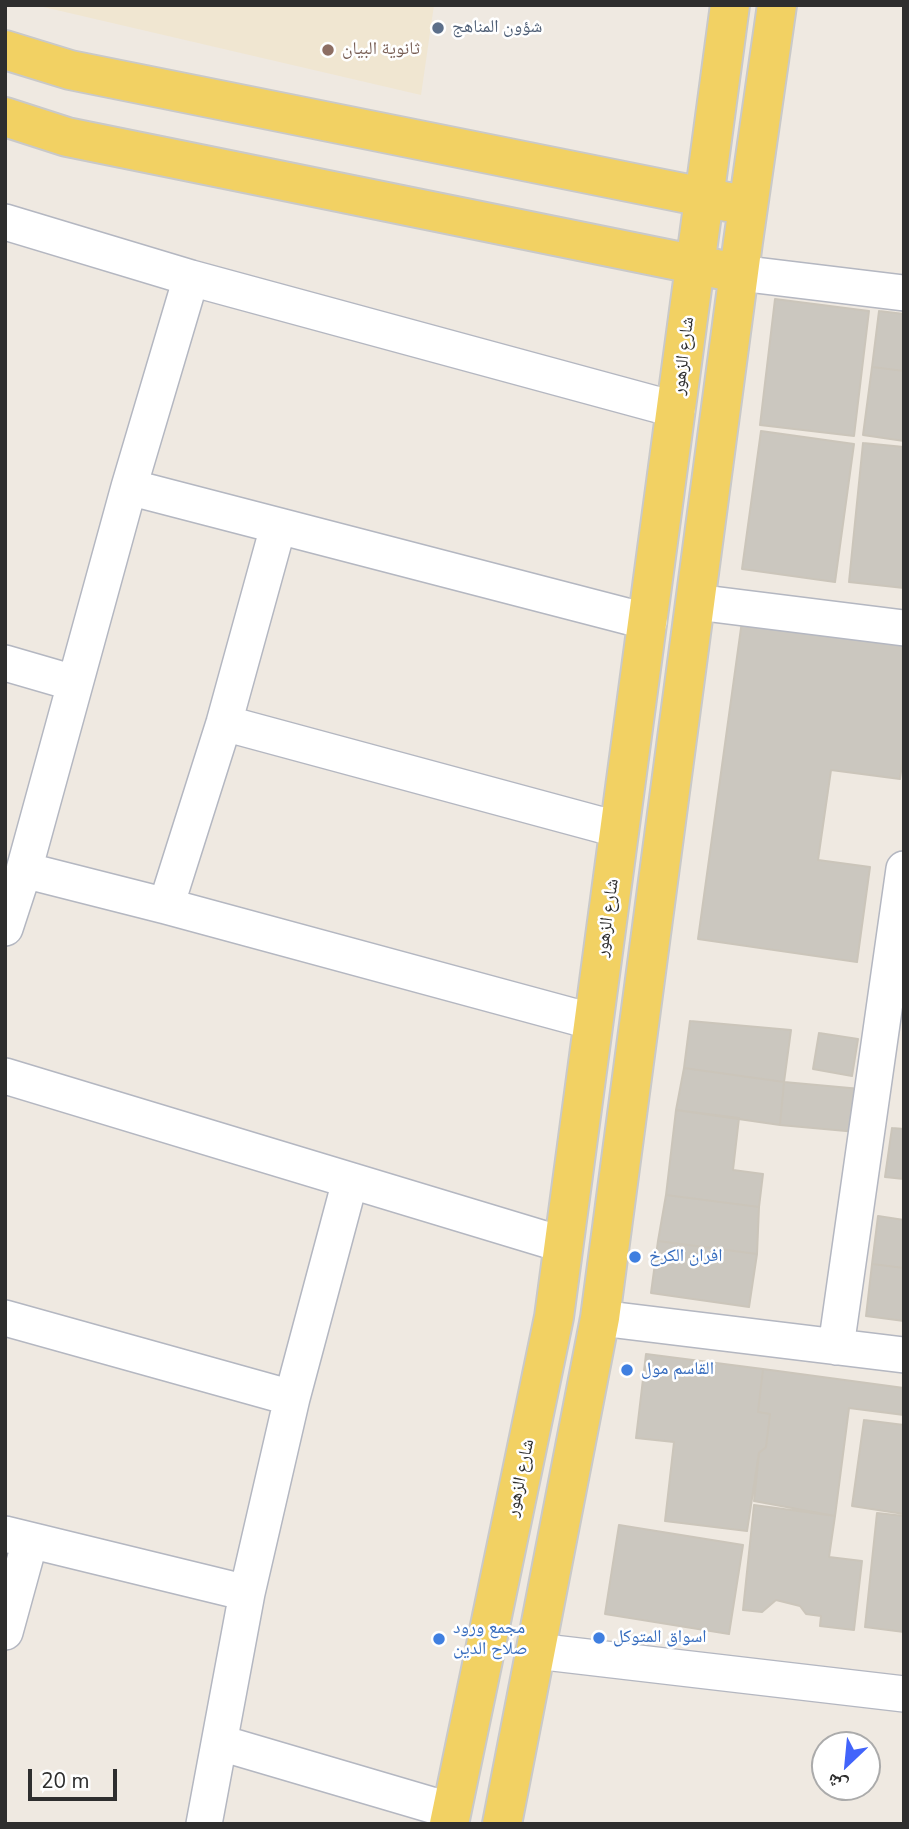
<!DOCTYPE html>
<html>
<head>
<meta charset="utf-8">
<style>
	body { margin:0 }
	#map { position:relative; width:909px; height:1829px; overflow:hidden; background:#efe9e1; font-family:"Nunito Sans","Noto Naskh Arabic",sans-serif }
	canvas { display:block }
	.frame { position:absolute; inset:0; border:7px solid #2e2e2e; pointer-events:none }
	.north { position:absolute; left:811px; top:1731px; width:70px; height:70px; box-sizing:border-box; background:#fff; border:2px solid #ababab; border-radius:50%; rotate:206deg; font-size:19px; font-weight:700; line-height:28px; text-align:center; color:#2e2e2e }
	.north::after { content:''; display:block; margin:auto; width:24px; height:32px; background:#4264fb; clip-path:polygon(50% 0,100% 100%,50% 72%,0 100%) }
	.scale { position:absolute; left:28px; top:1769px; width:89px; height:32px; box-sizing:border-box; border:4px solid #2e2e2e; border-top:0; padding-left:9px; font-size:21px; line-height:24px; white-space:nowrap; color:#2e2e2e; -webkit-text-stroke:5px #fff; paint-order:stroke }
</style>
</head>
<body>
<div id="map">
<canvas width="909" height="1829"></canvas>
<div class="frame"></div>
<div class="north">ش</div>
<div class="scale">20 m</div>
</div>
<script>
const g = document.querySelector('canvas').getContext('2d');
g.lineJoin = 'round';
function fillPath(path, color) {
  g.fillStyle = color;
  g.fill(path, 'evenodd');
}
function shape(rows) {
  const path = new Path2D();
  for (const r of rows) {
    path.moveTo(r[0], r[1]);
    for (let i = 2; i < r.length; i += 2) path.lineTo(r[i], r[i + 1]);
  }
  return path;
}
function stroke(path, color, width, dash) {
  g.strokeStyle = color;
  g.lineWidth = width;
  g.lineCap = dash ? 'butt' : 'round';
  g.setLineDash(dash || []);
  g.stroke(path);
}
function write(font, color, halo, rows, align = 'center') {
  g.font = font + ' "Nunito Sans","Noto Naskh Arabic",sans-serif';
  g.lineWidth = 5;
  g.setLineDash([]);
  g.textBaseline = 'middle';
  g.strokeStyle = halo;
  g.fillStyle = color;
  for (const [text, x, y, turn = 0] of rows) {
    g.save();
    g.translate(x, y);
    g.rotate((+turn || 0) * Math.PI / 180);
    g.textAlign = isNaN(turn) ? turn : align;
    if (halo) g.strokeText(text, 0, 0);
    g.fillText(text, 0, 0);
    g.restore();
  }
}
fillPath(shape([
	[35,5,434,5,421,95]
]), '#f0e6d1');
const building = shape([
	[775,299,869,311,854,436,760,425,775,299],
	[879,311,904,314,904,371,872,367,879,311],
	[872,367,904,371,904,441,863,435,872,367],
	[761,431,854,444,835,582,742,569,761,431],
	[863,443,904,447,904,588,849,582,863,443],
	[742,621,904,643,904,749,900,779,831,770,818,860,870,867,857,962,698,939,742,621],
	[690,1021,791,1030,784,1082,684,1068,690,1021],
	[819,1033,858,1039,852,1076,813,1069,819,1033],
	[684,1068,784,1082,780,1125,676,1110,684,1068],
	[784,1082,861,1089,857,1132,780,1125,784,1082],
	[676,1110,739,1118,733,1170,763,1174,759,1207,666,1195,676,1110],
	[892,1128,904,1129,904,1179,885,1177,892,1128],
	[666,1195,759,1207,757,1254,658,1241,666,1195],
	[878,1216,904,1220,904,1268,872,1264,878,1216],
	[658,1241,757,1254,749,1307,651,1293,658,1241],
	[872,1264,904,1268,904,1321,866,1316,872,1264],
	[646,1354,763,1369,758,1412,770,1414,766,1447,759,1453,747,1531,665,1521,674,1442,636,1438,646,1354],
	[763,1369,904,1388,904,1415,849,1408,835,1516,754,1501,759,1453,766,1447,770,1414,758,1412,763,1369],
	[864,1420,904,1425,904,1514,852,1506,864,1420],
	[754,1505,835,1516,829,1557,862,1561,854,1630,820,1626,821,1616,806,1614,800,1606,776,1600,762,1612,743,1610,754,1505],
	[877,1513,904,1516,904,1632,865,1627,877,1513],
	[619,1525,743,1545,729,1634,605,1614,619,1525]
]);
fillPath(building, '#cbc7bf');
stroke(building, '#cbc5ba', 2);
const minor = shape([
	[5,222,191,278,677,410],
	[739,273,904,293],
	[129,487,649,622],
	[696,602,904,628],
	[5,663,74,683],
	[224,723,620,830],
	[24,870,166,906,594,1022],
	[166,906,224,723,278,527],
	[5,928,24,870,129,487,191,278],
	[5,1076,564,1245],
	[5,1318,292,1398],
	[600,1318,904,1355],
	[836,1347,904,869],
	[5,1534,247,1593],
	[5,1632,30,1541],
	[536,1651,904,1694],
	[221,1743,452,1811],
	[204,1824,247,1593,292,1398,350,1181]
]);
const major = shape([
	[5,50,70,70,728,202],
	[5,117,67,137,722,270],
	[449,1824,554,1317,730,5],
	[502,1824,600,1318,743,242,777,5]
]);
stroke(minor, '#b4b7c1', 38);
stroke(major, '#c9c9c9', 42);
stroke(minor, '#fff', 35);
stroke(major, '#f2d163', 38);
for (const [x, y, r, color] of [
	[438,28,7,"#5c6f8a"],
	[328,50,7,"#8d6e63"],
	[635,1257,7,"#3f7fe0"],
	[627,1370,7,"#3f7fe0"],
	[599,1638,7,"#3f7fe0"],
	[439,1639,7,"#3f7fe0"]
]) {
  const dot = new Path2D();
  dot.arc(x, y, r, 0, 2 * Math.PI);
  g.fillStyle = color;
  g.fill(dot);
  stroke(dot, '#fff', 2.5);
}
write('18px', '#4e5e75', '#fff', [
	["شؤون المناهج",452,28]
], 'left');
write('18px', '#785e54', '#fff', [
	["ثانوية البيان",342,50]
], 'left');
write('18px', '#2e2e2e', '#fff', [
	["شارع الزهور",684,356,-83],
	["شارع الزهور",608,918,-82],
	["شارع الزهور",521,1478,-78]
]);
write('18px', '#366cbe', '#fff', [
	["افران الكرخ",649,1257],
	["القاسم مول",641,1370],
	["مجمع ورود",453,1629],
	["صلاح الدين",453,1650],
	["اسواق المتوكل",613,1638]
], 'left');
</script>
</body>
</html>
